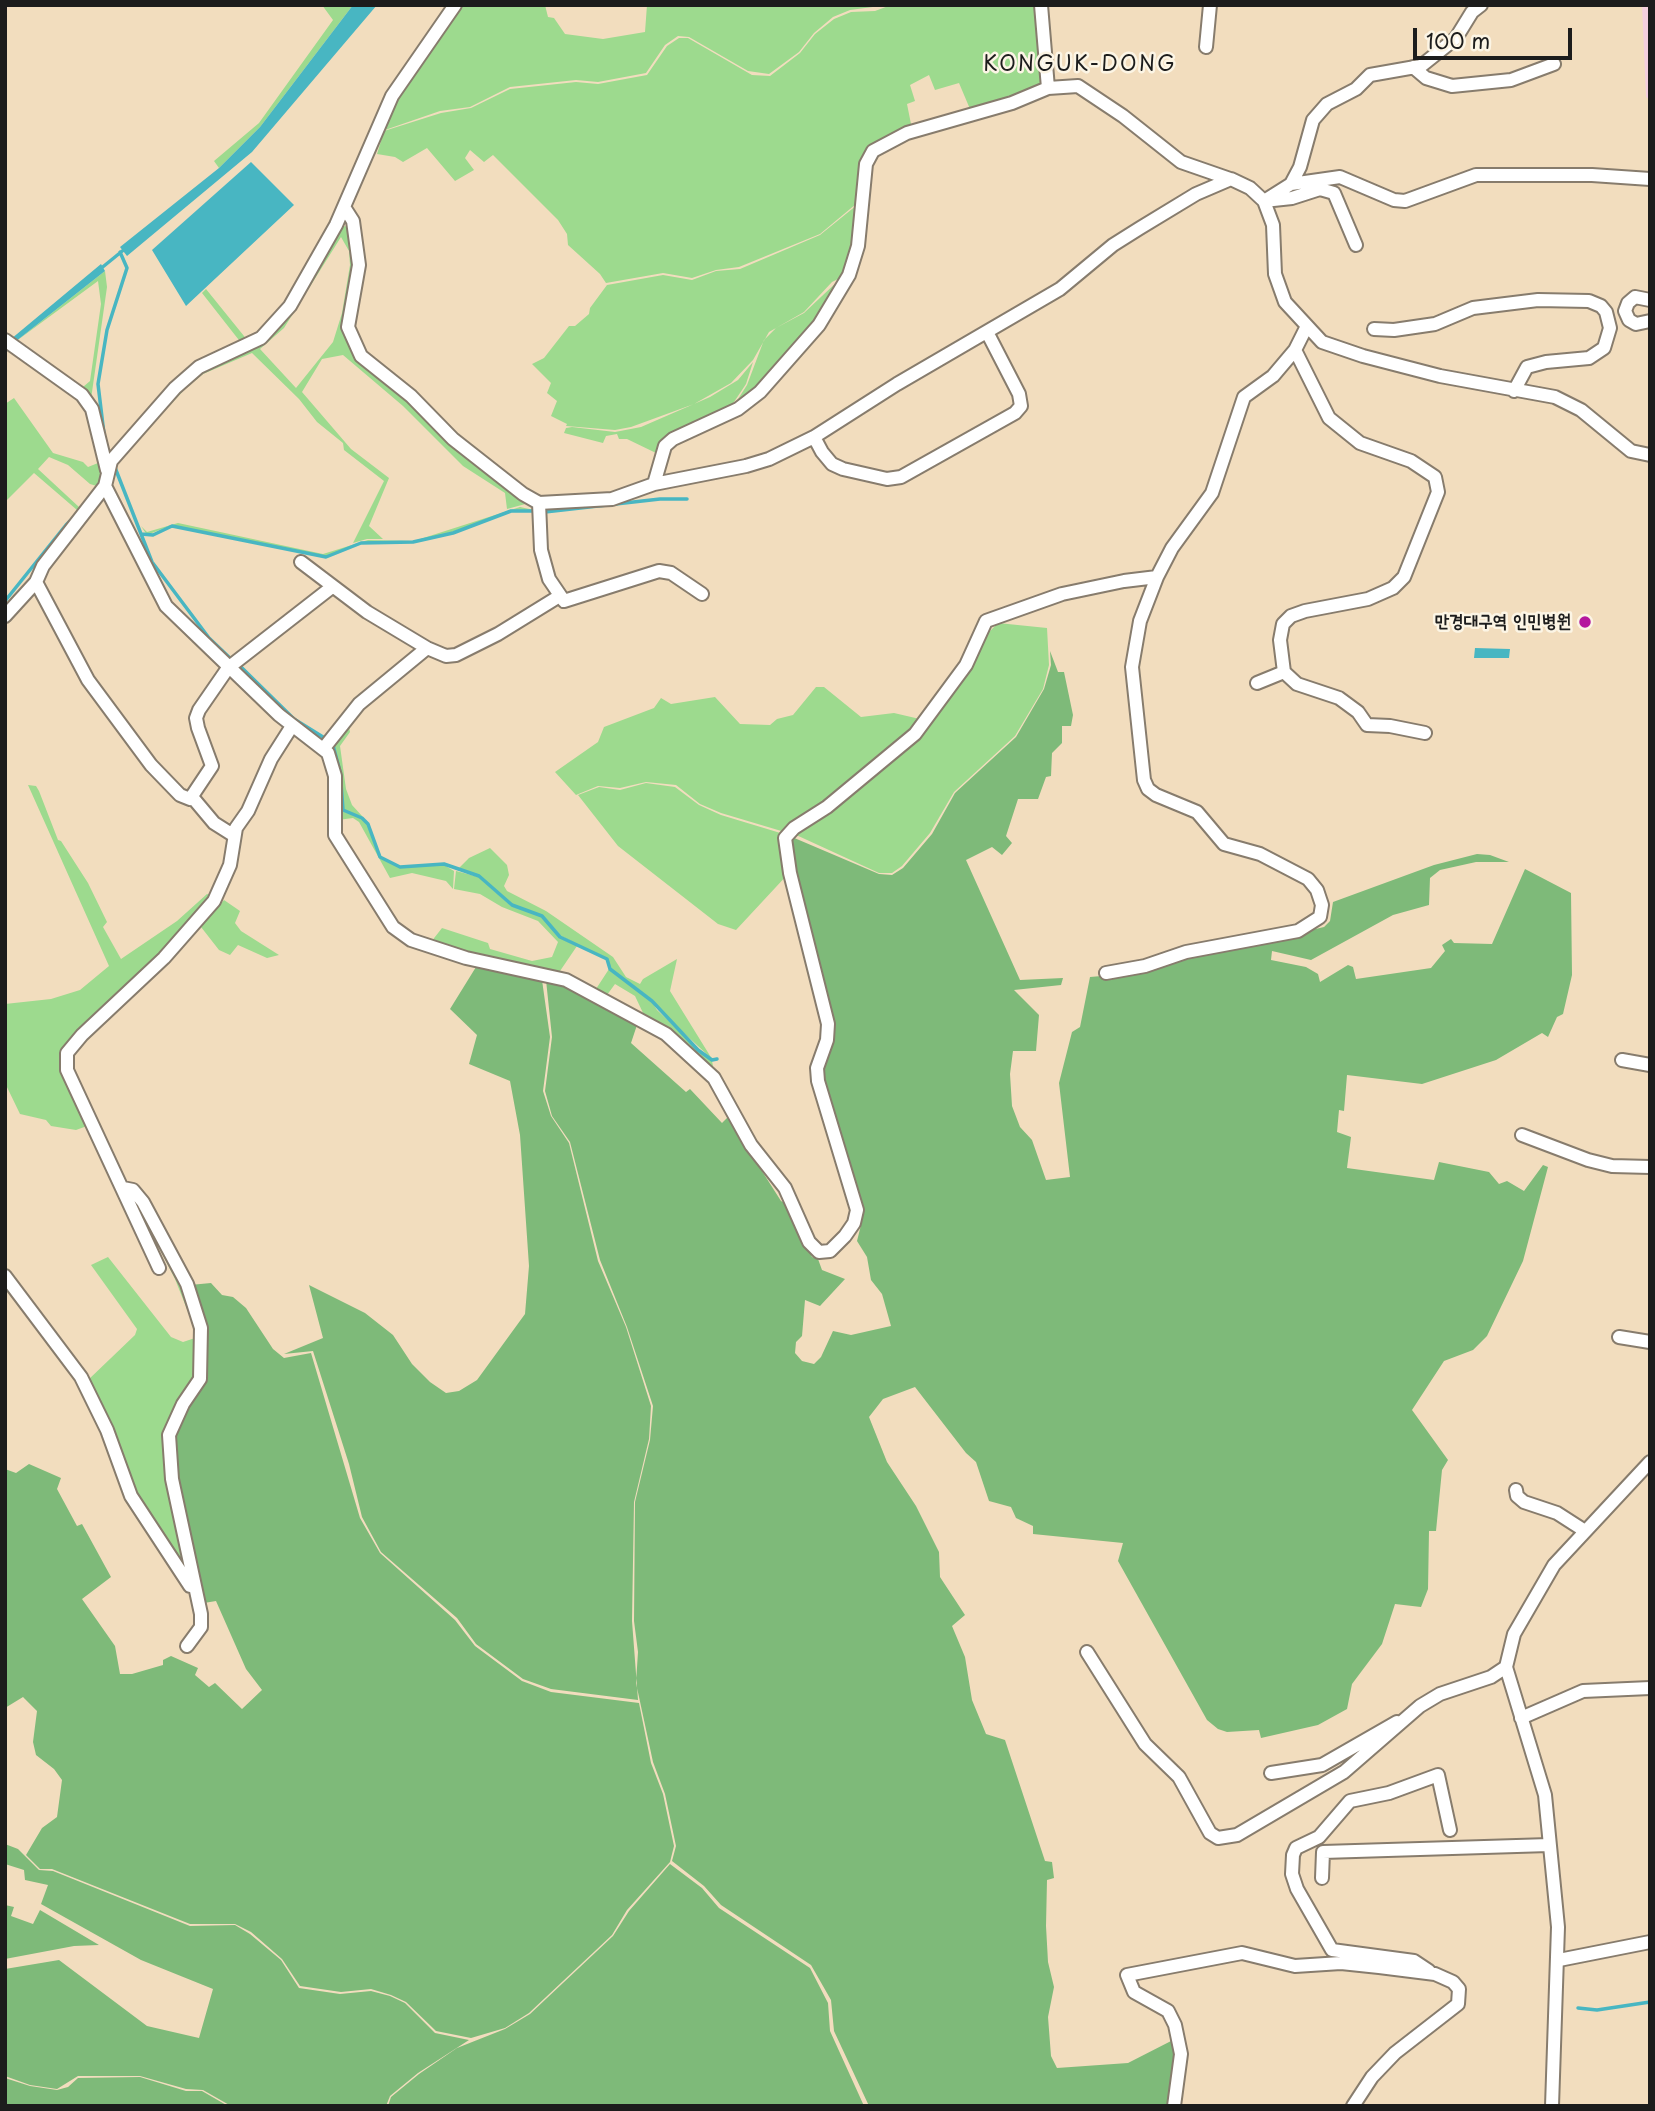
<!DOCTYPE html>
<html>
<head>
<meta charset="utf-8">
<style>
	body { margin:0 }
	#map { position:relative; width:1655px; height:2111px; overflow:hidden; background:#f2ddbe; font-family:"Playpen Sans",sans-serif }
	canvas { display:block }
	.frame { position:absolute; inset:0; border:7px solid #1c1c1c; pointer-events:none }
	.scale { position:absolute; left:1413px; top:28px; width:159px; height:32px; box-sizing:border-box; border:4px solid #1c1c1c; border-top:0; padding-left:9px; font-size:21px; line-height:24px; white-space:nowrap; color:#1c1c1c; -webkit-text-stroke:5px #fcf5e5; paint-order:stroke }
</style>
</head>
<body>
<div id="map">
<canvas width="1655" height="2111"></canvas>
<div class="frame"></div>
<div class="scale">100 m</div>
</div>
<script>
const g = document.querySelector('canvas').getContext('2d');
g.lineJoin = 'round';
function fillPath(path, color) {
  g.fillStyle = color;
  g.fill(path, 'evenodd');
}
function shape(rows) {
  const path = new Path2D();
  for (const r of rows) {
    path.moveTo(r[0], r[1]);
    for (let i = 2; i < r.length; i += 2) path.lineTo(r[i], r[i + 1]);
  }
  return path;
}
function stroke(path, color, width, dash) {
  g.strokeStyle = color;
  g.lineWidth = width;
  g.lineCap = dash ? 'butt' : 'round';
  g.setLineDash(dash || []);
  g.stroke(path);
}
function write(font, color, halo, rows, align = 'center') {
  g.font = font + ' "Playpen Sans","Poor Story",sans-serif';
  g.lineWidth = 5;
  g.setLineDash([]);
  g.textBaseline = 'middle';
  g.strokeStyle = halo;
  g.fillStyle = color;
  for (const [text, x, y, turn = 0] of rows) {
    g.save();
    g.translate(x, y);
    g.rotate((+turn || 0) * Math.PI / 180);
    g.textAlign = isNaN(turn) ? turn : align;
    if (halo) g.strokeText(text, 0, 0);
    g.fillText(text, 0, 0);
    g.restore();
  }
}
fillPath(shape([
	[1642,5,1650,5,1650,100,1646,97]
]), '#f4cfde');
fillPath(shape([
	[322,5,353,5,260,127,219,168,214,161,259,123,333,20],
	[461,5,545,5,548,17,554,18,565,34,603,39,645,32,647,5,888,5,850,10,833,17,814,33,799,52,769,74,748,71,689,37,678,36,665,45,646,73,598,82,576,80,510,87,470,107,440,111,385,130,395,100],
	[891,5,1036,5,1044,87,970,109,959,83,935,90,929,75,910,85,915,101,907,104,912,129,875,148,856,204,820,234,739,267,716,270,692,278,663,273,606,283,600,274,568,245,567,234,558,220,493,155,484,162,470,150,465,158,474,170,455,181,427,148,403,162,395,157,377,154,384,131,441,113,471,108,510,89,576,82,598,84,647,75,667,46,679,38,688,38,752,75,770,76,800,53,815,34,834,19,851,12,875,11],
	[857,205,855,247,846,275,832,282,804,312,769,332,753,360,731,383,694,404,631,427,615,430,566,426,567,424,551,416,557,401,547,393,551,383,532,364,544,358,569,326,575,326,589,314,590,308,607,285,663,275,692,280,716,271,740,269,820,235],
	[343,226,350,227,355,251,346,328,353,353,529,503,507,509,505,493,463,466,403,406,343,355,322,359,302,392,351,449,389,478,369,526,383,539,367,539,353,543,384,481,344,450,343,443,317,422,299,399,252,353,203,374,185,389,116,463,187,381,287,316],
	[341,237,349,251,350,265,342,313,333,342,296,388,260,349,284,328],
	[105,271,107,287,91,399,79,386,83,387,90,381,101,304,98,281,15,342],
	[840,279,839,292,778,369,731,410,747,385,764,340,776,328,804,313],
	[206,289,248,341,242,344,202,293],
	[753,362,746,384,728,411,664,442,656,453,627,439,619,439,617,434,606,436,603,443,564,433,566,428,572,427,615,432,641,427,710,397,738,380],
	[14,398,53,453,83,462,88,467,103,461,100,487,90,484,68,465,49,457,38,469,79,507,77,510,34,473,5,502,5,404],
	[520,507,534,510,511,510,452,532,412,542,391,544,361,542,326,556,172,525,147,535,141,526,147,532,178,523,323,554,368,540,414,541],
	[998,623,1047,628,1049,665,1043,689,1015,736,954,792,930,833,902,866,892,873,879,873,794,834,933,721,948,694,971,668,986,635],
	[816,687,824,687,861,717,894,713,924,720,788,833,721,813,700,804,676,785,646,782,620,788,598,786,576,795,555,772,598,742,604,727,654,708,661,698,671,704,715,697,740,724,770,725,777,719,793,715],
	[349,727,350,732,340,746,346,789,352,805,363,817,343,810,340,769,334,744],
	[333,745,342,811,362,818,367,824,380,858,400,868,444,865,454,871,453,889,446,881,412,873,390,878,359,822,353,818,338,820],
	[646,783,675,787,699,805,721,815,787,835,789,873,736,930,718,924,618,846,578,795,599,787,620,790],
	[28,785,36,786,39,791,58,840,61,841,88,883,107,922,103,927,121,959,177,921,207,894,213,896,207,907,63,1051,87,1126,76,1130,51,1126,46,1120,20,1114,5,1083,5,1004,51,999,80,990,109,966],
	[490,848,507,865,509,875,504,886,507,891,546,911,613,957,626,977,640,984,643,979,677,959,670,991,712,1059,658,1009,653,1000,611,969,608,959,561,936,543,916,512,905,479,876,457,870,469,858],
	[456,871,479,877,511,906,542,917,560,938,577,946,560,971,515,966,431,942,442,928,488,943,490,949,532,961,552,957,558,942,538,921,502,907,480,894,454,889],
	[224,900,240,911,235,923,241,931,279,955,267,958,238,945,230,955,219,950,201,927],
	[609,969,652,1002,657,1010,712,1061,713,1066,701,1063,670,1031,644,1015,635,996,615,984,607,995,596,989],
	[131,1193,173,1262,199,1329,195,1592,139,1505,87,1381,135,1335,137,1329,91,1265,108,1257,171,1337,183,1342,198,1337,175,1279]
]), '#9dda8e');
fillPath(shape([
	[1050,651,1058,672,1064,672,1073,715,1071,726,1062,726,1062,743,1052,753,1051,776,1046,777,1038,799,1018,799,1006,836,1012,843,1002,855,992,847,966,860,1020,980,1063,978,1061,985,1014,990,1039,1015,1036,1051,1013,1051,1010,1074,1012,1106,1020,1127,1032,1140,1046,1180,1070,1177,1059,1083,1072,1032,1080,1027,1090,977,1125,974,1324,927,1330,921,1333,902,1434,865,1477,854,1490,855,1509,862,1476,862,1440,870,1430,878,1429,905,1393,915,1311,960,1272,951,1271,960,1306,967,1318,974,1320,982,1348,965,1353,967,1356,979,1431,968,1445,951,1442,945,1451,939,1454,943,1492,944,1525,869,1571,893,1572,975,1563,1014,1557,1017,1548,1037,1542,1033,1496,1060,1422,1084,1347,1075,1344,1111,1339,1110,1337,1132,1351,1137,1347,1168,1434,1180,1439,1162,1489,1172,1499,1184,1507,1181,1524,1191,1543,1165,1548,1167,1523,1261,1487,1336,1473,1350,1444,1361,1412,1410,1448,1460,1442,1470,1436,1531,1429,1531,1428,1589,1421,1607,1395,1604,1382,1644,1352,1684,1347,1709,1318,1725,1261,1738,1259,1730,1227,1732,1218,1729,1207,1720,1118,1561,1123,1543,1033,1534,1033,1526,1016,1518,1011,1507,989,1501,976,1462,966,1453,915,1387,883,1399,869,1417,887,1462,916,1506,939,1552,940,1577,965,1615,952,1626,965,1657,972,1700,986,1734,1005,1740,1045,1861,1052,1862,1054,1878,1047,1880,1046,1926,1048,1962,1054,1987,1048,2017,1051,2056,1057,2068,1128,2063,1173,2040,1174,2055,1170,2106,869,2106,834,2031,831,2000,811,1965,721,1905,704,1886,672,1861,676,1846,665,1794,653,1762,636,1683,638,1652,634,1621,635,1502,650,1440,653,1406,627,1327,600,1260,570,1142,552,1116,545,1091,552,1037,546,980,562,984,638,1022,631,1043,686,1092,690,1089,722,1123,730,1115,739,1135,781,1201,790,1206,812,1257,818,1259,822,1270,845,1279,820,1306,805,1300,802,1336,796,1342,795,1353,802,1361,814,1364,821,1357,833,1331,851,1335,891,1326,882,1294,871,1280,867,1257,857,1241,863,1217,862,1203,846,1159,822,1075,835,1030,809,933,791,848,792,837,879,874,892,875,903,868,932,834,955,793,1016,737,1044,689,1051,665],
	[476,967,542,980,550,1037,543,1091,551,1116,569,1143,598,1261,626,1327,651,1406,649,1439,634,1502,632,1621,638,1700,551,1689,523,1679,476,1644,457,1618,381,1552,362,1517,349,1464,313,1351,284,1354,323,1338,309,1285,365,1313,393,1335,412,1364,430,1382,446,1393,459,1391,477,1380,525,1314,529,1266,520,1135,510,1081,469,1064,477,1035,450,1009],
	[211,1283,222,1295,233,1297,246,1308,273,1349,284,1358,311,1353,360,1518,380,1553,455,1620,475,1646,522,1681,551,1692,639,1703,651,1763,663,1794,674,1846,670,1862,627,1910,612,1935,529,2013,505,2028,471,2038,436,2031,406,2002,391,1995,371,1989,341,1992,300,1986,282,1959,251,1932,235,1924,190,1924,52,1869,40,1869,26,1855,42,1828,57,1817,62,1780,54,1769,36,1755,33,1742,37,1711,23,1697,5,1708,5,1469,16,1473,29,1464,61,1478,57,1489,77,1526,82,1524,111,1577,82,1599,115,1646,120,1674,132,1674,163,1665,163,1660,171,1656,198,1668,195,1675,209,1687,215,1683,242,1709,262,1690,246,1669,216,1601,204,1603,175,1471,173,1433,205,1380,190,1285],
	[5,1844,18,1849,39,1870,53,1871,190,1926,235,1925,250,1934,281,1960,299,1988,340,1994,371,1991,390,1996,405,2003,435,2033,469,2040,418,2073,390,2096,386,2106,231,2106,203,2090,186,2089,140,2076,78,2076,57,2089,30,2085,5,2076,5,1969,59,1960,147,2026,199,2038,213,1989,141,1960,41,1904,48,1885,25,1880,24,1870,5,1864],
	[670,1864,702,1888,719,1908,810,1968,828,2003,830,2031,864,2106,388,2106,391,2097,419,2074,457,2048,505,2029,530,2014,613,1936,629,1911],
	[5,1905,14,1907,11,1916,33,1924,40,1910,99,1945,74,1946,5,1959],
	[140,2077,186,2091,202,2091,228,2106,5,2106,5,2078,30,2086,57,2090,68,2087,78,2078]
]), '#7eba79');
fillPath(shape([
	[353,5,377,5,252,152,127,256,120,247,219,168,260,127],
	[251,162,294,205,186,306,152,250],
	[101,264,105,271,15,342,11,339],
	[1475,648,1510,649,1509,658,1474,658]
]), '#48b6c2');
stroke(shape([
	[99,270,126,248],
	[104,434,98,384,107,330,127,268,120,252],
	[114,465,152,562,209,638,232,660],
	[545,512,660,499,687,499],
	[141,534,153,535,172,526,326,557,361,543,413,542,453,533,511,511,535,511],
	[5,601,66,525,81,510],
	[241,667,294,719,323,737],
	[333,745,340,772],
	[341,783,343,810,362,818,368,824,380,857,400,867,444,864,479,876,512,905,542,916,560,937,607,959,610,969,652,1001,698,1050,712,1060,717,1059],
	[1578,2008,1597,2010,1650,2002]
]), '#48b6c2', 3.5);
const minor = shape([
	[1041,5,1048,88],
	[1206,47,1210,5],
	[1413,67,1426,78,1452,86,1511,80,1554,64],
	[1291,184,1340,177,1394,200,1405,201,1476,175,1592,175,1650,179],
	[344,207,353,221,359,265,348,327,361,356,411,396,453,439,523,494,539,503,612,499,654,484,746,466,769,459,814,437],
	[1356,245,1334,193,1320,189,1292,198,1264,201,1291,184,1300,167,1313,120,1327,104,1356,89,1370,75,1421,66,1456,38,1472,12,1481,5],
	[1650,300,1635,297,1628,303,1625,311,1629,320,1636,324,1650,321],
	[1306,328,1295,350,1329,418,1360,443,1411,461,1435,477,1438,492,1404,577,1393,588,1368,599,1305,611,1291,616,1283,624,1280,640,1284,672,1297,684,1339,698,1358,712,1367,725,1390,726,1425,733],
	[1374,329,1394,330,1435,324,1473,308,1538,300,1589,301,1601,306,1606,312,1610,328,1604,348,1589,358,1546,362,1527,367,1514,391],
	[987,332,1019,394,1021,406,1015,413,901,477,887,479,843,469,832,464,822,452,814,437,897,384,1060,289,1113,245,1140,228,1196,194,1231,179,1250,188,1264,201,1273,225,1275,274,1285,302,1322,342,1363,356,1440,376,1555,397,1581,410,1631,451,1650,455],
	[5,340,82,395,92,409,107,470],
	[654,484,665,446,673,439,738,409,760,392,819,325,849,275,858,246,866,164,873,151,907,133,1012,103,1048,88,1078,86,1123,116,1181,162,1230,179],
	[105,486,166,606,279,715,328,753,335,776,335,835,393,927,411,940,466,958,566,980,666,1034,714,1078,751,1145,785,1188,809,1242,819,1252,830,1251,845,1236,854,1223,857,1210,818,1081,817,1068,827,1040,828,1024,790,873,785,838,794,828,827,807,915,734,966,665,986,621,1062,594,1124,581,1157,577],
	[539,503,541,550,549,579,564,601,659,571,671,573,702,594],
	[301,562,367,612,427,648,446,656,456,655,498,634,558,597],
	[36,582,88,680,151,765,180,795,190,799,212,766,198,728,196,718,199,710,228,668,332,587],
	[5,616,36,582,43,566,105,486,111,461,175,388,199,367,261,338,290,306,336,225,392,96,455,5],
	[1257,683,1284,672],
	[324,748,359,704,427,648],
	[193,798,214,823,233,835],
	[1106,973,1145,966,1186,952,1298,931,1320,917,1322,905,1317,890,1308,879,1260,854,1224,844,1197,812,1156,795,1148,789,1144,780,1132,667,1140,621,1157,577,1172,548,1212,493,1244,397,1273,376,1295,350],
	[1622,1060,1650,1065],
	[1522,1135,1588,1160,1612,1166,1650,1167],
	[123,1188,133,1190,143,1202,187,1284,201,1328,200,1379,183,1404,169,1435,172,1479,201,1614,201,1627,187,1646],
	[159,1268,67,1070,67,1053,82,1035,164,958,214,901,230,865,236,828,248,811,271,759,292,726],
	[5,1276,81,1377,107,1430,131,1496,190,1586],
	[1619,1337,1650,1342],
	[1516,1490,1517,1496,1524,1502,1557,1513,1585,1531],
	[1087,1652,1145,1744,1179,1777,1210,1833,1218,1838,1237,1835,1344,1772,1420,1706,1440,1694,1491,1677,1506,1667],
	[1521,1718,1583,1691,1650,1688],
	[1271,1773,1322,1765,1397,1722],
	[1322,1878,1323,1852,1549,1845],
	[1559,1960,1650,1942],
	[1429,1971,1414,1961,1332,1950,1297,1889,1292,1874,1293,1855,1296,1848,1319,1837,1350,1801,1389,1793,1438,1775,1450,1830],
	[1174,2106,1181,2054,1175,2025,1168,2011,1134,1992,1127,1975,1242,1953,1295,1966,1341,1963,1379,1967,1435,1974,1453,1982,1459,1989,1458,2004,1395,2053,1372,2077,1353,2106],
	[1552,2106,1558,1927,1545,1795,1506,1667,1514,1634,1554,1565,1650,1462]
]);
stroke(minor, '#877c6d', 16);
stroke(minor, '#fff', 12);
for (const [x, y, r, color] of [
	[1585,622,7,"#b5179e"]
]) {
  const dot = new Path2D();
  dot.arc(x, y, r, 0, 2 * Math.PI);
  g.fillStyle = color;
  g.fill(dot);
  stroke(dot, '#fcf5e5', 2.5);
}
write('bold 18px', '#1c1c1c', '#fcf5e5', [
	["만경대구역 인민병원",1571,622]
], 'right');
g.letterSpacing = '2px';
write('21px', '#1c1c1c', '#fcf5e5', [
	["KONGUK-DONG",1080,65]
]);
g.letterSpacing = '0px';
</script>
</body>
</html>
